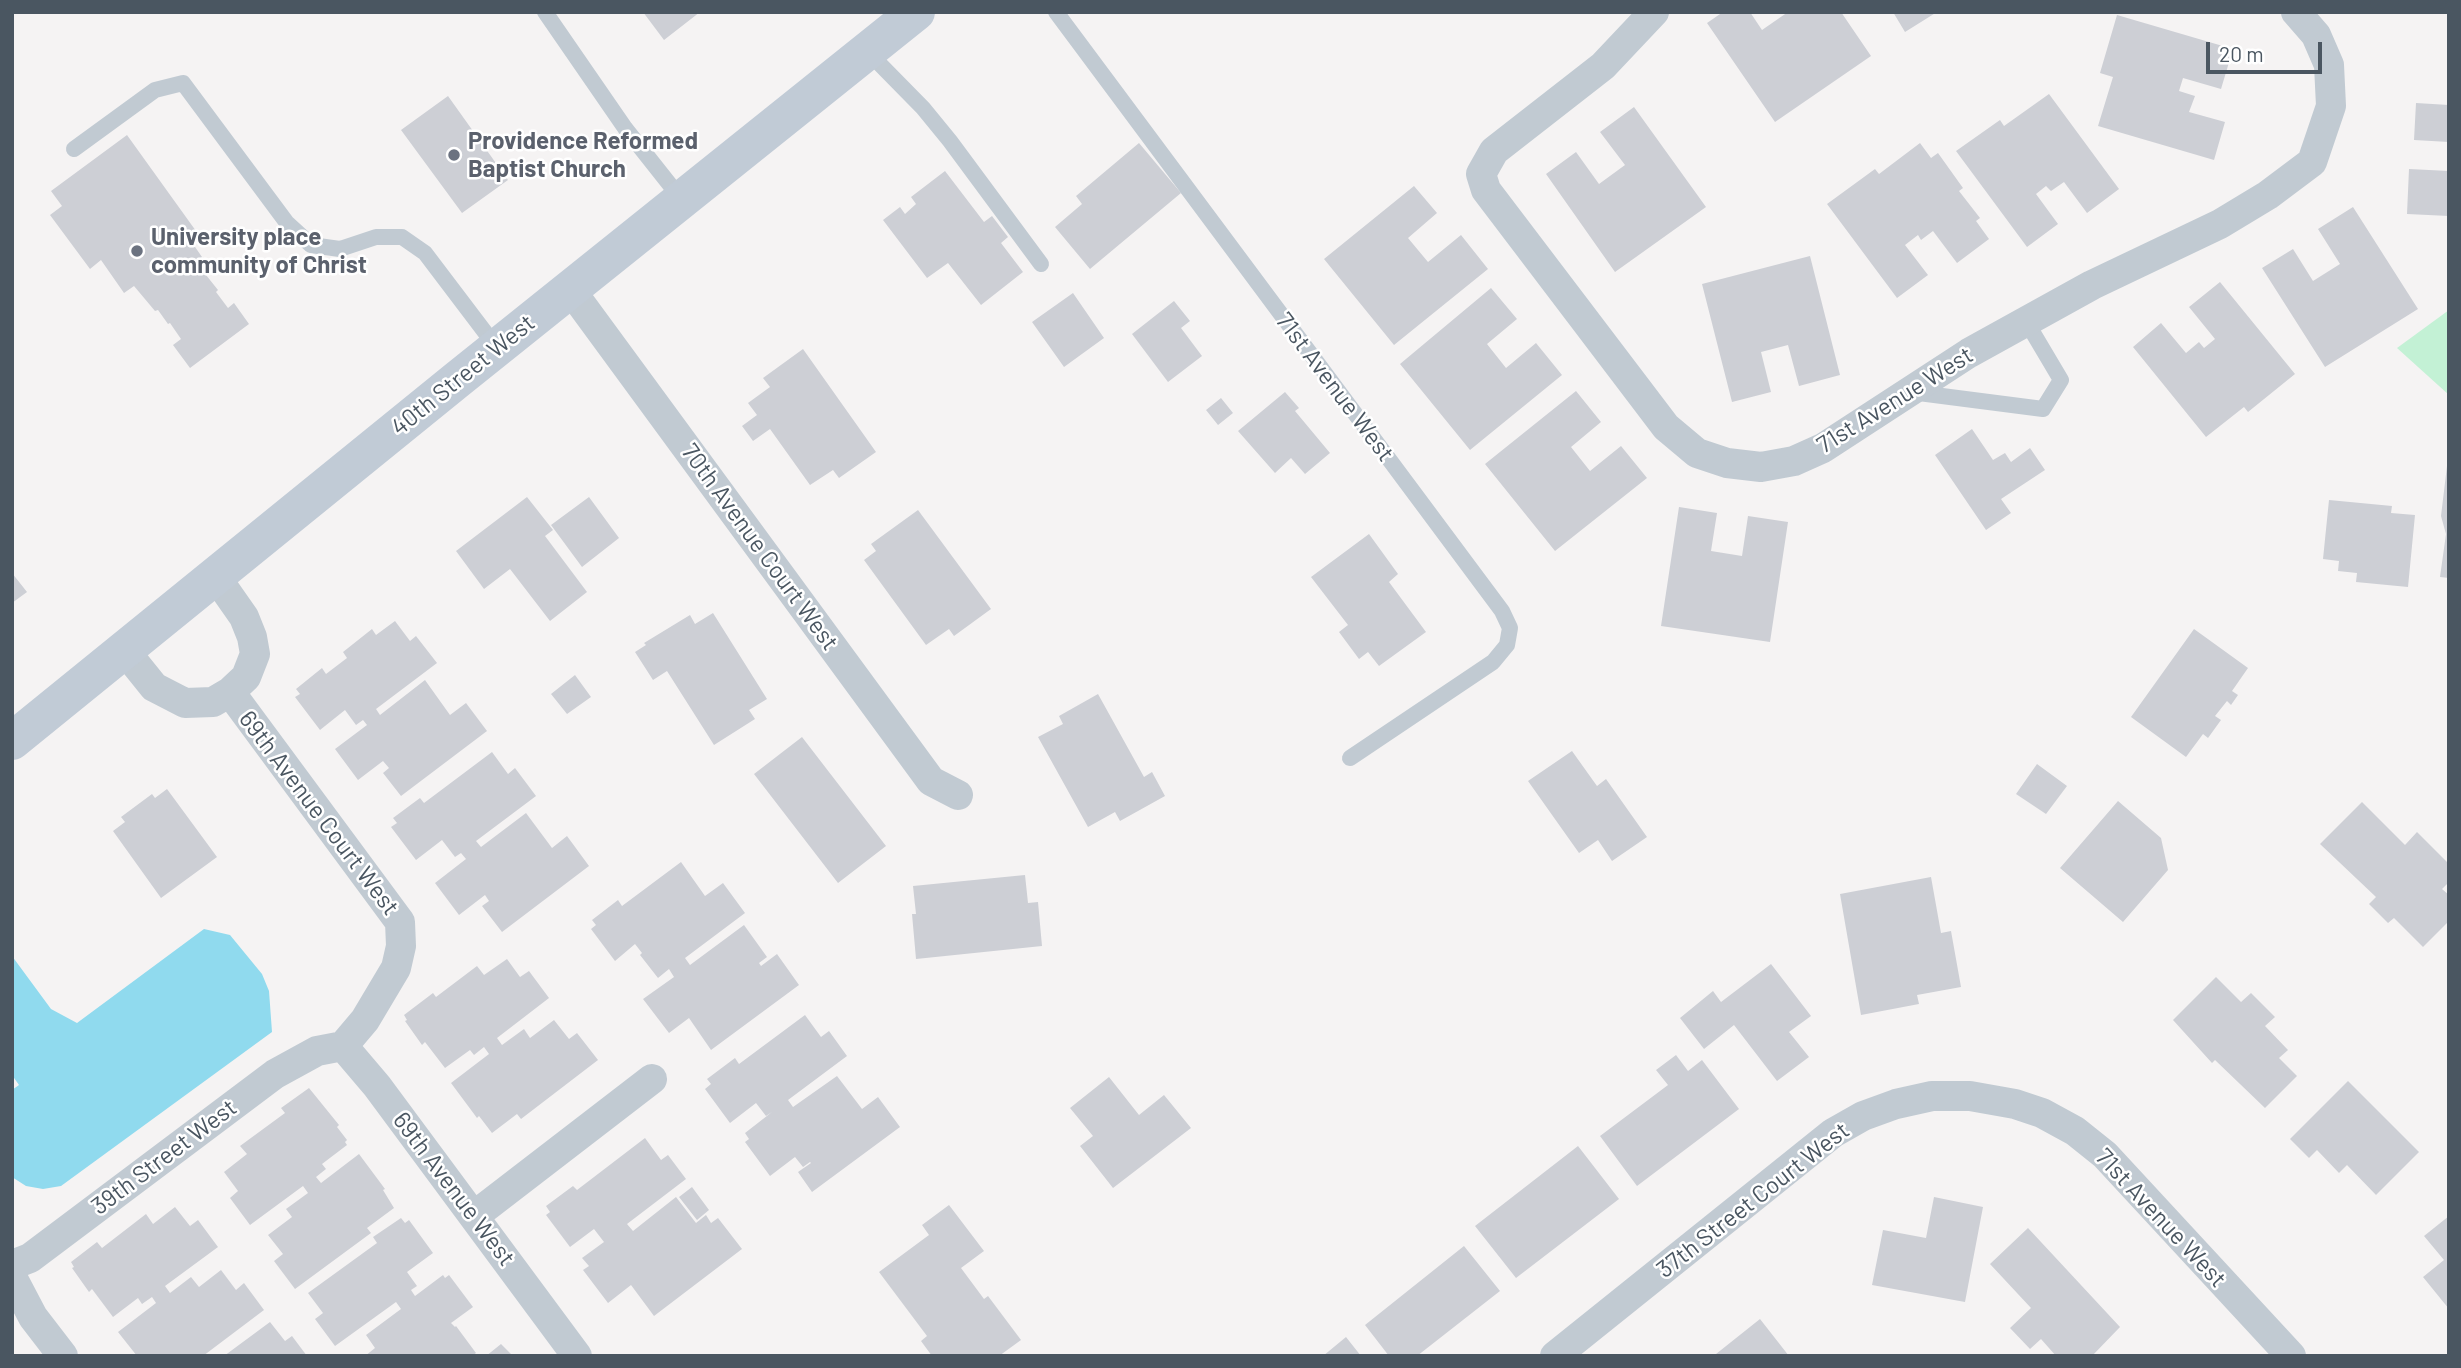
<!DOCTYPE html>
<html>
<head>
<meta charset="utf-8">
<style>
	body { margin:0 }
	#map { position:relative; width:2461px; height:1368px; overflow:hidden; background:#f5f3f3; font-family:Barlow,sans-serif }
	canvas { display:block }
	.frame { position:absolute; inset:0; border:14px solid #4a5661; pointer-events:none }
	.scale { position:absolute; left:2206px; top:42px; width:116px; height:32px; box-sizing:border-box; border:4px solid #4a5661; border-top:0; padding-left:9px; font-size:21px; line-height:24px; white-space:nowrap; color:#4a5661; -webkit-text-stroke:5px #fff; paint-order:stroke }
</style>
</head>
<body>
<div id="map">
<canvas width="2461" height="1368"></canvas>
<div class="frame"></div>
<div class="scale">20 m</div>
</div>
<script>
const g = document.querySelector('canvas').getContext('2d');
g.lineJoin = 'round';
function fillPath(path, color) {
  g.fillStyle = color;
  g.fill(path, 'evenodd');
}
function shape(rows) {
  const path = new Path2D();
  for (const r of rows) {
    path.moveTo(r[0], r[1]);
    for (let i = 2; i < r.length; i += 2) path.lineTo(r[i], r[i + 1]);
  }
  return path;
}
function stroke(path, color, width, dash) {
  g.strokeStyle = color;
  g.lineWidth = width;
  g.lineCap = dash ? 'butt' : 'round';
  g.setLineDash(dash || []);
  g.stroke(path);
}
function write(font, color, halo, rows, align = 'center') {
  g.font = font + ' Barlow,sans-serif';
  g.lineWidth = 5;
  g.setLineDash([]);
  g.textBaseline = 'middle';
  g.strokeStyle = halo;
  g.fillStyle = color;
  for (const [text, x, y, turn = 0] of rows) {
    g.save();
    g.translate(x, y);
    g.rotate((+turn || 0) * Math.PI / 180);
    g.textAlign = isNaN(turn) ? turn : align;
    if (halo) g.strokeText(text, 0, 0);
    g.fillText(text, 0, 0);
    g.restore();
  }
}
fillPath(shape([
	[2449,310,2449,395,2397,348]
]), '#c3f1d5');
fillPath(shape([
	[204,929,230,935,262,974,269,991,272,1032,61,1186,43,1189,26,1186,12,1177,12,1090,19,1085,12,1075,12,956,51,1009,77,1023]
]), '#90daee');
fillPath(shape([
	[643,12,700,12,664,40],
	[1723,12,1750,12,1762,30,1788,12,1841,12,1871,56,1775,122,1707,23],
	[1893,12,1937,12,1905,32],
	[2117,15,2233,49,2221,89,2183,78,2179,91,2195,96,2189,112,2225,122,2214,160,2098,126,2113,77,2100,73],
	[2049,94,2119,189,2087,213,2064,182,2051,191,2046,186,2036,194,2058,224,2027,247,1956,151,2000,120,2004,126],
	[448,96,508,180,462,213,401,130],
	[2416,103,2449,105,2449,142,2414,140],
	[1634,107,1706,207,1615,272,1546,174,1576,152,1599,184,1625,165,1600,132],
	[127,135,201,238,193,244,202,257,200,259,210,272,206,275,218,290,216,292,228,308,234,303,249,324,190,368,173,345,181,339,170,323,168,324,158,310,155,311,134,286,124,293,101,260,90,269,50,215,62,206,51,191],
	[1139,143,1181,193,1090,269,1055,227,1082,204,1076,196],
	[1920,143,1931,158,1938,153,1963,188,1959,191,1980,218,1976,221,1989,239,1957,263,1933,231,1921,240,1918,235,1905,245,1928,275,1897,298,1827,204,1875,169,1879,174],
	[2409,169,2449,171,2449,216,2407,214],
	[945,171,984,222,992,216,1008,237,1001,243,1023,272,981,305,948,263,927,278,883,220,900,207,905,214,916,204,911,197],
	[1414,186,1437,213,1408,238,1428,262,1461,235,1488,269,1394,345,1324,259],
	[2353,207,2418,309,2325,367,2262,268,2293,249,2313,281,2340,264,2318,229],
	[1810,256,1840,375,1799,386,1788,345,1761,352,1771,392,1732,402,1702,284],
	[2220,282,2295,374,2248,412,2244,407,2206,437,2133,347,2161,323,2186,353,2199,342,2204,348,2215,339,2189,307],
	[1491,288,1517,319,1487,344,1506,368,1536,343,1562,375,1470,450,1400,364],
	[1073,293,1104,338,1064,367,1032,322],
	[1174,301,1190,321,1181,328,1202,356,1168,382,1132,334],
	[803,349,876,452,839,478,833,470,810,485,770,429,753,441,742,426,757,415,748,403,770,387,763,378],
	[1576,391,1601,422,1571,447,1590,471,1621,446,1647,478,1555,551,1485,464],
	[1285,392,1299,408,1295,411,1330,453,1305,474,1291,458,1275,473,1238,431],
	[1221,398,1233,413,1218,425,1206,410],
	[1972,429,1993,460,2005,453,2011,462,2030,448,2045,470,2001,499,2011,513,1986,530,1935,455],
	[2447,466,2449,466,2449,578,2440,577,2446,534,2441,516],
	[527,497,553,530,545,536,587,592,550,621,510,569,484,589,456,551],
	[589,497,619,538,582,567,551,525],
	[2329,500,2392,506,2391,513,2415,515,2408,587,2356,582,2357,573,2338,571,2339,561,2323,559],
	[1679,507,1717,513,1711,551,1742,556,1748,516,1788,522,1770,642,1661,626],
	[918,510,991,609,954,636,949,629,926,645,864,560,876,551,871,544],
	[1369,534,1398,574,1389,582,1426,632,1379,666,1368,652,1359,659,1339,632,1348,625,1311,577],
	[12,573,27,592,12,603],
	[713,613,767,699,749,710,755,719,714,745,667,671,653,680,635,652,646,645,644,643,690,615,695,624],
	[395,621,410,641,416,636,437,663,376,709,380,715,425,680,450,715,466,703,487,731,401,796,383,773,389,768,383,761,358,780,335,749,367,725,363,720,356,725,345,710,320,730,295,697,300,694,296,689,322,668,326,674,347,658,343,652,372,629,376,635],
	[2194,629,2248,668,2232,691,2238,695,2231,705,2227,701,2215,716,2221,720,2208,738,2203,734,2186,757,2131,717],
	[575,675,591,697,567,714,551,694],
	[1098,694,1144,777,1152,772,1165,796,1120,821,1115,812,1088,827,1038,737,1063,724,1059,716],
	[802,737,886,846,838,883,754,774],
	[1572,751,1597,786,1606,779,1647,837,1612,861,1598,840,1579,853,1528,781],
	[492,752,508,774,515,768,536,796,476,841,481,847,526,813,552,848,567,836,589,866,502,932,482,906,489,901,485,895,459,915,435,883,466,859,461,853,455,857,442,840,416,860,391,827,397,823,393,818,420,798,424,803],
	[2037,764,2067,786,2046,814,2016,794],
	[167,789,217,857,161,898,113,831,125,822,121,817,152,794,155,798],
	[2118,801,2161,838,2168,870,2123,922,2060,868],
	[2362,802,2405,845,2417,832,2449,864,2449,882,2442,889,2449,895,2449,921,2423,947,2394,918,2388,923,2369,904,2376,897,2320,844],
	[681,862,705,896,723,883,745,913,685,958,690,965,744,925,767,957,759,963,761,966,777,954,799,985,711,1050,689,1018,669,1033,643,999,674,977,669,969,658,978,640,955,642,953,635,944,615,961,591,929,596,925,592,920,618,900,622,906],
	[1025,875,1028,903,1038,902,1042,946,916,959,912,914,916,914,913,886],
	[1931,877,1941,933,1951,931,1961,987,1917,995,1919,1004,1861,1015,1840,894],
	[507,959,520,977,529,971,549,998,497,1038,502,1045,524,1029,530,1038,554,1020,569,1039,577,1033,598,1060,521,1119,517,1114,492,1133,479,1116,477,1118,451,1083,489,1054,484,1047,474,1055,470,1050,445,1068,425,1042,422,1045,405,1021,407,1020,404,1015,433,993,436,997,477,966,484,975],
	[1771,964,1811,1016,1789,1032,1809,1057,1777,1081,1734,1025,1704,1049,1680,1018,1713,991,1721,1002],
	[2216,977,2241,1002,2251,993,2275,1017,2265,1026,2288,1050,2279,1058,2297,1076,2265,1108,2215,1060,2212,1063,2173,1020],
	[805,1015,821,1037,829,1031,847,1056,788,1100,793,1107,837,1076,862,1109,878,1097,900,1127,812,1192,798,1172,811,1163,810,1162,803,1167,795,1157,770,1176,745,1142,749,1139,745,1133,772,1112,766,1116,756,1103,730,1123,705,1089,711,1084,707,1079,735,1058,739,1064],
	[1676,1055,1688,1071,1702,1060,1739,1109,1637,1186,1600,1136,1668,1085,1656,1070],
	[1109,1077,1139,1115,1164,1095,1191,1128,1113,1188,1080,1146,1093,1136,1070,1108],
	[2348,1081,2419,1152,2376,1195,2347,1165,2339,1173,2317,1150,2309,1158,2290,1139],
	[309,1088,339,1125,337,1127,347,1140,345,1142,347,1145,322,1164,326,1169,316,1177,321,1183,359,1154,385,1189,383,1190,394,1208,367,1228,371,1233,295,1289,274,1261,283,1254,268,1235,292,1217,286,1209,308,1193,303,1186,250,1225,230,1198,238,1191,224,1172,247,1154,240,1146,285,1113,281,1108],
	[645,1138,661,1160,668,1155,686,1179,627,1224,633,1231,676,1197,696,1223,706,1215,711,1223,718,1218,742,1249,654,1316,631,1285,608,1303,583,1270,589,1266,582,1258,604,1242,594,1229,570,1247,546,1215,550,1212,546,1206,573,1186,577,1190],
	[1578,1146,1619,1199,1516,1278,1475,1226],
	[692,1187,709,1210,697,1220,679,1197],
	[1934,1197,1983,1207,1965,1302,1872,1285,1883,1230,1926,1238],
	[949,1205,984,1251,961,1268,984,1299,988,1296,1021,1340,999,1356,932,1356,921,1341,927,1336,879,1272,929,1235,922,1225],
	[175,1207,190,1226,198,1220,218,1247,165,1286,170,1293,191,1277,199,1287,221,1270,236,1290,244,1283,264,1310,203,1356,137,1356,118,1332,156,1303,152,1297,142,1304,138,1298,113,1317,92,1289,89,1292,72,1268,74,1267,71,1262,97,1242,102,1248,146,1214,153,1224],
	[2449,1216,2449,1309,2423,1277,2444,1260,2424,1236],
	[401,1218,405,1223,409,1220,433,1253,407,1272,417,1286,411,1290,415,1296,443,1275,445,1278,449,1275,473,1307,451,1323,455,1327,456,1326,476,1353,472,1356,365,1356,375,1348,366,1335,401,1309,396,1302,335,1346,315,1319,323,1313,308,1293,377,1243,373,1237],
	[2028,1228,2120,1327,2092,1356,2056,1356,2041,1339,2030,1349,2010,1328,2031,1308,1990,1264],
	[1464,1246,1500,1291,1417,1356,1389,1356,1365,1325],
	[1760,1319,1789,1356,1718,1356,1716,1354],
	[270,1322,285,1341,292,1336,307,1356,224,1356],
	[1346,1337,1361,1356,1323,1356],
	[501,1344,513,1356,486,1356]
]), '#cdcfd5');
stroke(shape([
	[545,12,625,128,682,200],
	[1056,12,1502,611,1510,628,1507,645,1493,662,1350,758],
	[867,51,923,108,950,141,1041,264],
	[74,149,155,90,183,83,287,223,311,245,340,249,376,237,402,237,425,253,497,348],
	[1911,392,2043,409,2061,380,2026,321]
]), '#c1cad2', 16);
stroke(shape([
	[1654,12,1603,66,1494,151,1481,174,1486,190,1666,427,1697,453,1727,463,1761,467,1794,461,1823,448,1969,353,2092,285,2220,224,2268,195,2312,162,2331,106,2329,65,2316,35,2296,12],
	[570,289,931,781,958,795],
	[125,651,154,687,185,703,213,702,230,692,246,677,255,654,252,637,244,617,216,577],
	[230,692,400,922,401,946,396,968,365,1020,343,1046],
	[474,1216,652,1079],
	[12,1265,30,1258,275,1074,317,1051,343,1046,377,1086,577,1356],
	[12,1277,33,1317,63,1356],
	[1555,1356,1833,1133,1863,1116,1896,1104,1932,1096,1970,1096,2015,1104,2042,1113,2075,1131,2105,1155,2291,1356]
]), '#c1cad2', 30);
stroke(shape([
	[12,741,458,379,916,12]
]), '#c1cbd6', 38);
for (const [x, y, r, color] of [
	[454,155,7,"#6b7280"],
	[137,251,7,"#6b7280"]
]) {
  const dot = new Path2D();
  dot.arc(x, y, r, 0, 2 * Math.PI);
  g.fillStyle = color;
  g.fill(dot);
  stroke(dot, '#fff', 2.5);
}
write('bold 24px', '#5b616d', '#fff', [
	["Providence Reformed",468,141],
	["Baptist Church",468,169],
	["University place",151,237],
	["community of Christ",151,265]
], 'left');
write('24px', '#4a5661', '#fff', [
	["40th Street West",463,375,-39],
	["71st Avenue West",1335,387,53],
	["71st Avenue West",1895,400,-32],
	["70th Avenue Court West",760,547,54],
	["69th Avenue Court West",319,813,53],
	["39th Street West",164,1157,-37],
	["69th Avenue West",454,1189,53],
	["37th Street Court West",1753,1200,-38],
	["71st Avenue West",2161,1218,47]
]);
</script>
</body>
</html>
